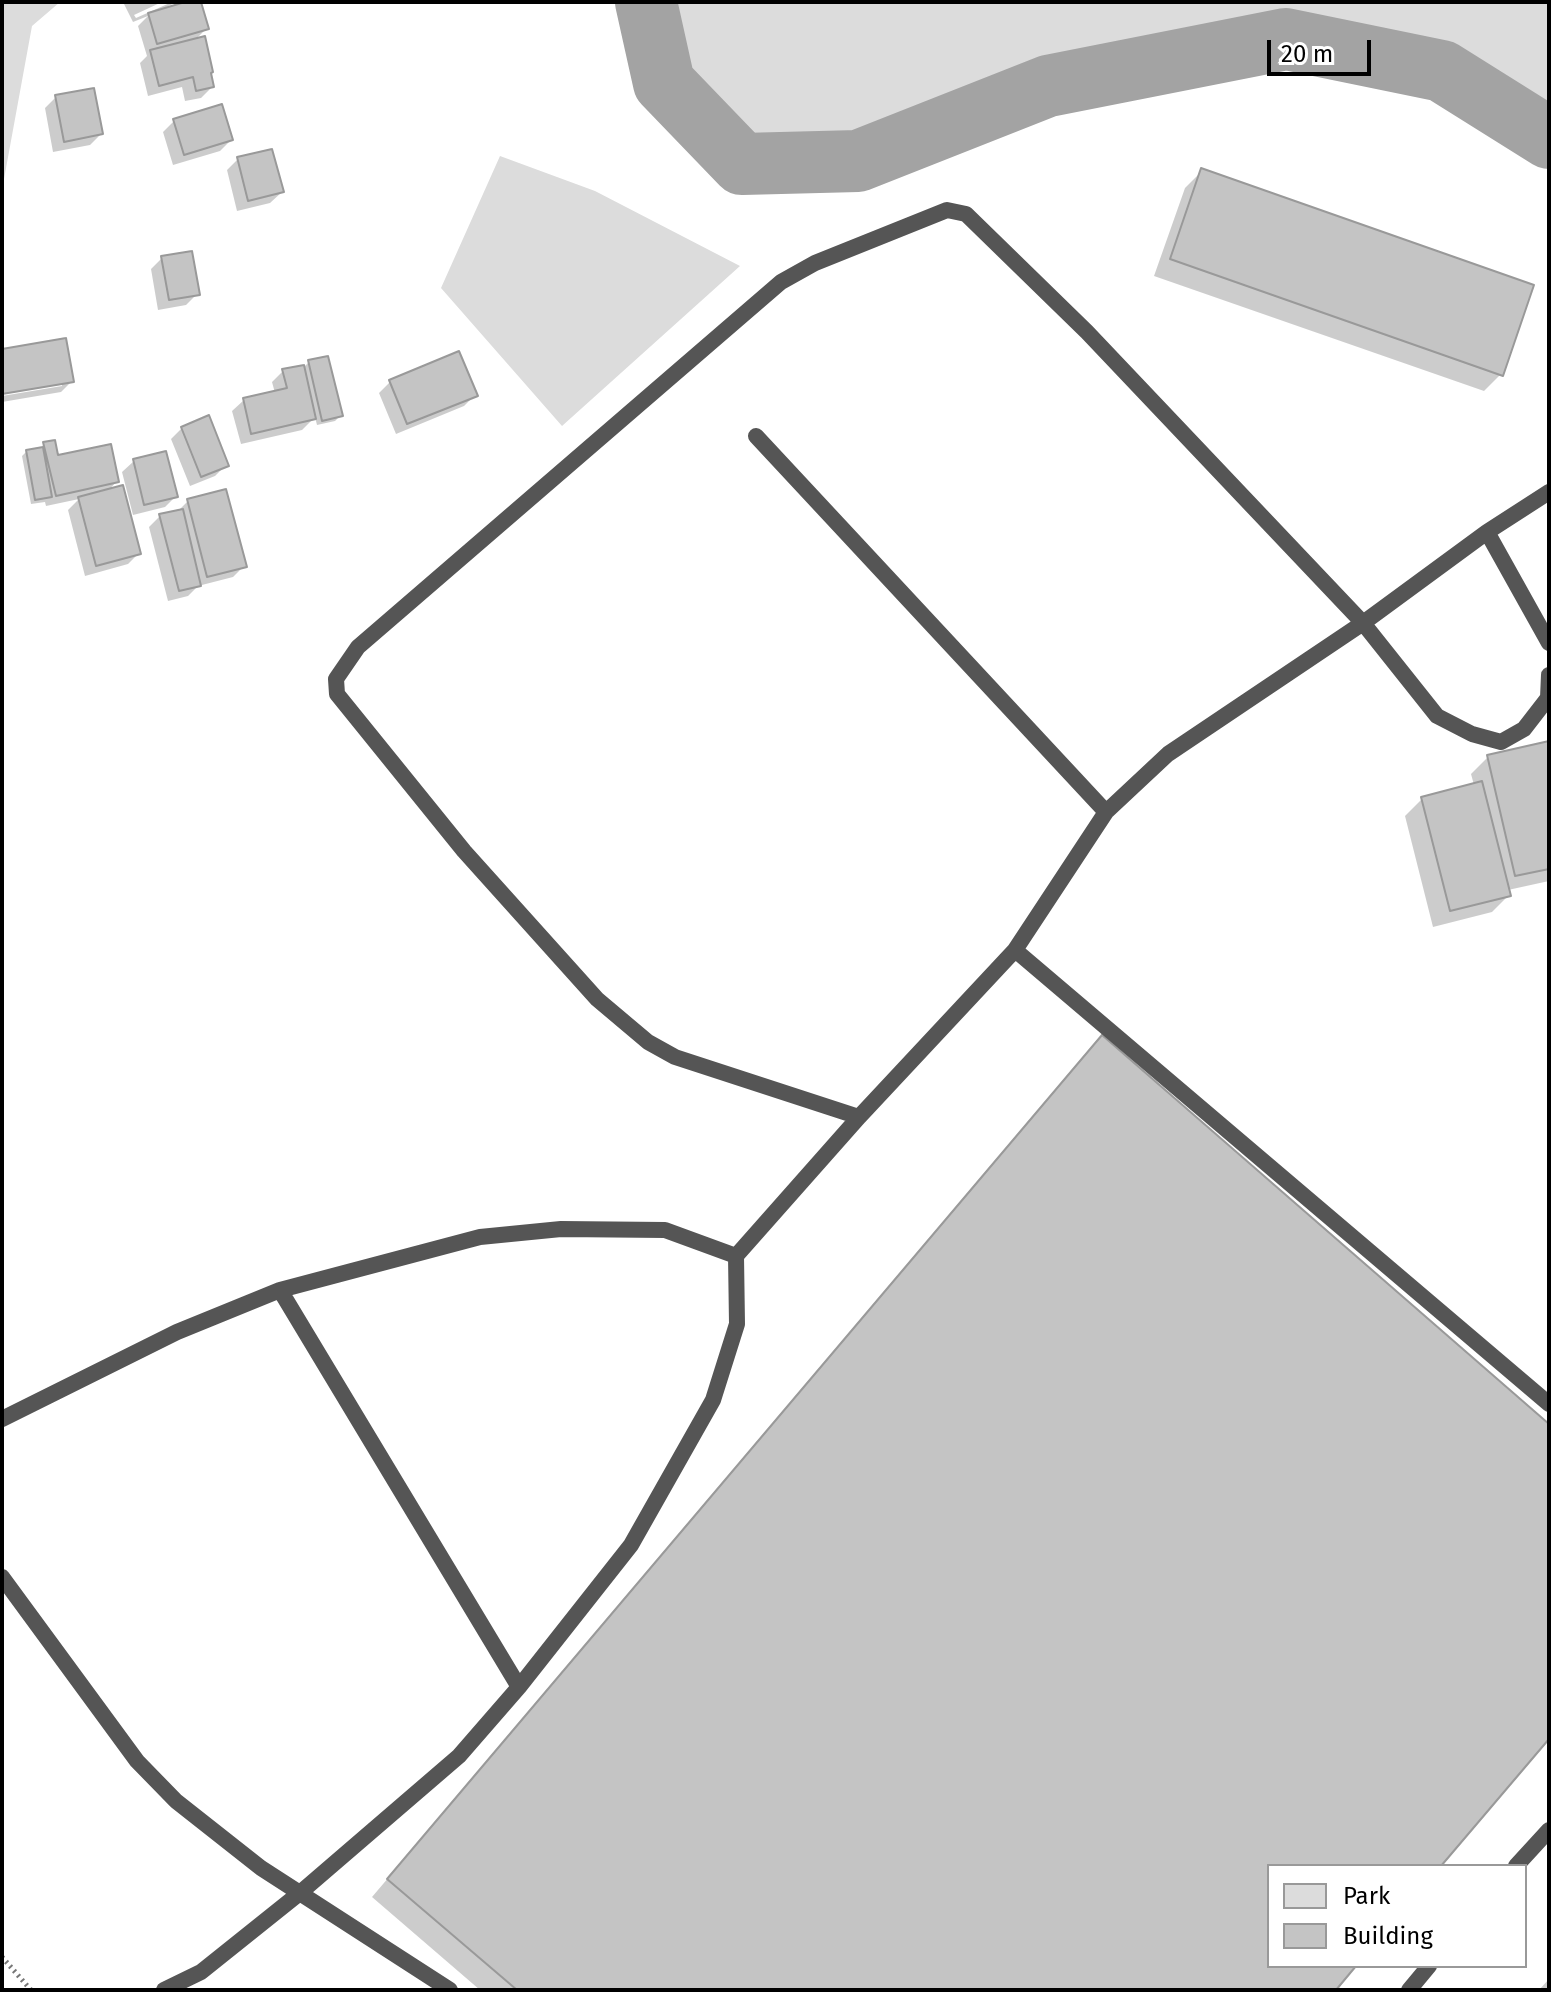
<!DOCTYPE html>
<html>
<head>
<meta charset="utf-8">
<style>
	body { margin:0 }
	#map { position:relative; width:1551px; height:1992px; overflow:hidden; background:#fff; font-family:"Fira Sans",sans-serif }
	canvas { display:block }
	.frame { position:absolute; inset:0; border:4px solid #000; pointer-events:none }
	.legend { position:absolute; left:1267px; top:1864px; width:260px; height:104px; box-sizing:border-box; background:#fff; border:2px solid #999; margin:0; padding:10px 14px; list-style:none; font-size:24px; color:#000 }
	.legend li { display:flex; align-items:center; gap:16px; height:40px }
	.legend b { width:40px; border:2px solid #999 }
	.scale { position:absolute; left:1267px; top:40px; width:104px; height:36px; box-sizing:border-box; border:4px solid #000; border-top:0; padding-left:10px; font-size:24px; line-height:28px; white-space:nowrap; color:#000; -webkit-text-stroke:6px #fff; paint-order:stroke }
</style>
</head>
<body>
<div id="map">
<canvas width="1551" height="1992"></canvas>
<div class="frame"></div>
<ul class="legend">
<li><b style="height:22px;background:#dcdcdc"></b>Park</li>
<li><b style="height:22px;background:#c4c4c4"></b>Building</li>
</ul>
<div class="scale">20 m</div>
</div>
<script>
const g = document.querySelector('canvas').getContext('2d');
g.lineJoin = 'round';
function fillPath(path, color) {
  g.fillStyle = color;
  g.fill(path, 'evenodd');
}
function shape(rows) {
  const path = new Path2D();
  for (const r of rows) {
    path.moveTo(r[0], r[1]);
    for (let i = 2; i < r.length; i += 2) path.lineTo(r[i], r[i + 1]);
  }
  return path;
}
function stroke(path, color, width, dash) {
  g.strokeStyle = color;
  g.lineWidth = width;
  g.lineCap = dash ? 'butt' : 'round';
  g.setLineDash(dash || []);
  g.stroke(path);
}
fillPath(shape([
	[2,2,60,2,32,26,2,190],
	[646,2,1549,2,1549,138,1442,71,1286,39,1048,86,858,161,742,164,664,83],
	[500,156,595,191,740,266,562,426,441,288]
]), '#dcdcdc');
fillPath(shape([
	[123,2,162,2,134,15,136,18,172,2,177,2,166,7,166,9,199,2,207,28,194,41,212,87,201,98,185,101,182,87,148,96,140,63,147,56,138,26,148,16,133,22],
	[56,97,101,134,90,145,53,152,45,108],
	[174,121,231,140,220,151,173,165,163,132],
	[238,159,282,192,270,203,237,211,227,170],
	[1202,171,1501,374,1484,391,1154,276,1185,188],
	[162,258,197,294,186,305,158,310,151,269],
	[2,351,72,381,61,392,2,402,2,396,62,386,62,382,2,392],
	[309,362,340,416,335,421,317,425,315,417,302,430,241,444,232,411,244,400,275,393,272,382,283,371,304,367],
	[390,382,475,395,464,406,396,434,379,393],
	[182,428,226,465,215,476,190,486,171,439],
	[44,444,57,458,117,481,107,492,139,553,128,564,85,576,68,510,79,499,46,506,45,502,31,504,22,456,27,451,39,450],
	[134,461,176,496,165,507,133,515,122,472],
	[188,501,244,566,233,577,198,586,188,596,168,601,149,527,160,516,177,512],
	[1549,743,1549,881,1508,890,1509,895,1492,912,1433,927,1405,816,1422,799,1474,785,1471,774,1488,757],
	[1102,1038,1549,1426,1549,1736,1438,1866,1269,1866,1269,1966,1354,1966,1333,1990,480,1990,372,1897],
	[1549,1979,1549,1990,1539,1990]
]), '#0003');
stroke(shape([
	[646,2,664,83,742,164,858,161,1048,86,1286,39,1442,71,1549,138]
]), '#a3a3a3', 62);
const building = shape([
	[185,2,201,2,209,29,157,44,148,13,185,2],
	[205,36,213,72,211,73,214,87,196,91,193,77,159,86,150,50,205,36],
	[94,88,103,134,64,142,55,95,94,88],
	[222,104,233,140,184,155,173,119,222,104],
	[272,149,284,192,248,201,237,157,272,149],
	[1201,168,1534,285,1503,376,1170,259,1201,168],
	[192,251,200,295,169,300,161,256,192,251],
	[66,338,74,382,2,394,2,349,66,338],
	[459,351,478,396,407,424,389,380,459,351],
	[328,356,343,416,322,421,308,360,328,356],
	[304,365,316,419,251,434,243,398,287,388,282,369,304,365],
	[209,415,229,466,201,477,181,427,209,415],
	[55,440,58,455,111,444,119,482,56,496,43,442,55,440],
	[43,447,52,497,35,500,26,450,43,447],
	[166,451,178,497,144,505,133,459,166,451],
	[123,485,141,554,96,566,78,497,123,485],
	[226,489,247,567,207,577,187,499,226,489],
	[183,509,201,586,179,591,159,514,183,509],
	[1549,741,1549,869,1515,876,1487,755,1549,741],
	[1482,781,1511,896,1450,911,1421,797,1482,781],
	[1102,1035,1549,1424,1549,1739,1441,1866,1269,1866,1269,1966,1356,1966,1336,1990,517,1990,387,1879,1102,1035]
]);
fillPath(building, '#c4c4c4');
stroke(building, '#999', 2);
stroke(shape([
	[2,1957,31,1990]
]), '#777', 5, [2, 4]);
stroke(shape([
	[756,436,1106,812],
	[1487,532,1549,643],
	[1015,950,1549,1404],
	[859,1117,675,1057,648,1042,597,999,464,851,337,694,336,679,358,647,781,282,815,263,947,210,966,214,1087,332,1363,623,1437,716,1472,734,1501,742,1524,729,1548,698,1549,675],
	[280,1290,519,1687],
	[2,1419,177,1332,280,1290,480,1237,561,1229,665,1230,736,1256,859,1117,1015,950,1106,812,1168,754,1363,623,1487,532,1549,492],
	[2,1577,137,1761,176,1801,261,1868,450,1990],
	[1516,1866,1549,1830],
	[164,1990,201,1972,301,1892,459,1756,519,1687,631,1545,713,1400,737,1324,736,1256],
	[1409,1990,1429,1966]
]), '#555', 16);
</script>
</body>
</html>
